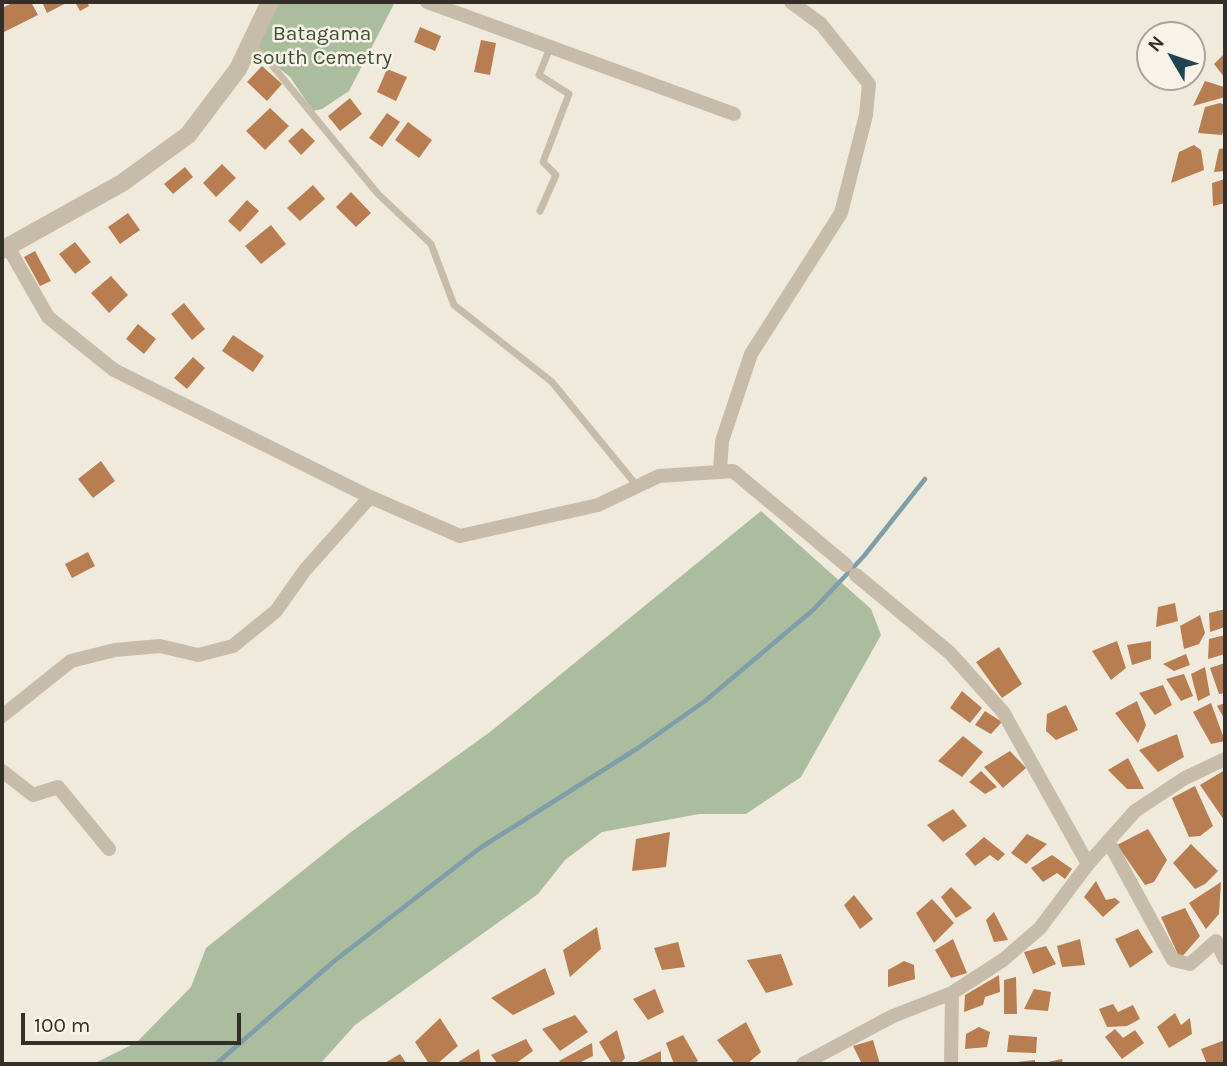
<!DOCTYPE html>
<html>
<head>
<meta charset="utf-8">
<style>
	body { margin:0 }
	#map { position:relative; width:1227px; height:1066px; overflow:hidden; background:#efeadc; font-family:Karla,sans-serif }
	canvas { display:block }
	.frame { position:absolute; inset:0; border:4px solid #342e28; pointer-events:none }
	.north { position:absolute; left:1136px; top:21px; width:70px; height:70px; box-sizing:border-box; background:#f7f3e8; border:2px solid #a9a49b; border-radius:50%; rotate:309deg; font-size:19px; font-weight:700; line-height:28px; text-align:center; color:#342e28 }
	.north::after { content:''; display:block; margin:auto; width:24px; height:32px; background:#224451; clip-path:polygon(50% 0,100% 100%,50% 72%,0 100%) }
	.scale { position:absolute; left:21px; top:1013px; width:220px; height:32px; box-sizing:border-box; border:4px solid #342e28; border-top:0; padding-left:9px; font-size:21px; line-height:24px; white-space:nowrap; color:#342e28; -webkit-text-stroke:5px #f7f3e8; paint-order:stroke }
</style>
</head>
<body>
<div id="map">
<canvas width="1227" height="1066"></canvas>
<div class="frame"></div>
<div class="north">N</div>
<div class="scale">100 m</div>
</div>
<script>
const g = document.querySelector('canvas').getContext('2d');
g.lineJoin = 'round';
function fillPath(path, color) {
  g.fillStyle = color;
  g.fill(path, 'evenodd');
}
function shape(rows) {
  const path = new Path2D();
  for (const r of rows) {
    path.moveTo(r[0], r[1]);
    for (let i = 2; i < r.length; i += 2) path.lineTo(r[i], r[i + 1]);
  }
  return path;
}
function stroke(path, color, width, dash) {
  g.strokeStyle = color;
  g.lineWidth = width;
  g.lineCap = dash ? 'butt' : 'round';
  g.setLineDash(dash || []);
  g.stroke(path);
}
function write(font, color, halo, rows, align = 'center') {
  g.font = font + ' Karla,sans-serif';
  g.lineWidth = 5;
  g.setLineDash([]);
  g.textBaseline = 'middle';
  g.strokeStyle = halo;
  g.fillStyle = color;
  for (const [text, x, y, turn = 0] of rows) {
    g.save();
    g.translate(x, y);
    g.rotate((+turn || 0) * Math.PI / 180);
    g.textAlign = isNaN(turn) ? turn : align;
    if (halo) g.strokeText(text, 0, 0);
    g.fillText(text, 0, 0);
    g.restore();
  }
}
fillPath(shape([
	[279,2,395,2,349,91,322,109,313,111,290,77,255,49],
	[761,511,871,609,881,635,801,777,746,814,699,814,602,832,565,860,538,894,355,1025,320,1064,93,1064,137,1042,191,987,206,948,351,832,490,732]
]), '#acbc9e');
stroke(shape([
	[216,1064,333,962,480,848,638,748,705,701,813,610,864,556,925,479]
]), '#7e9ea9', 4.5);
fillPath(shape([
	[14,2,31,2,38,15,2,33,2,8],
	[42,2,68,2,47,13],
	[75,2,87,2,89,6,80,11],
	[420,27,441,36,435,51,414,42],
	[481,40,496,43,490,75,474,72],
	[1225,53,1225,78,1214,64],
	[262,66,282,84,267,101,247,82],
	[387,69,407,77,396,101,377,92],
	[1205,81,1224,87,1225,97,1193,106],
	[350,98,362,114,340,131,328,116],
	[1220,103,1225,105,1225,128,1222,135,1198,133,1205,107],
	[270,108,289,126,265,150,246,131],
	[387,113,400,122,382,147,369,138],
	[408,122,432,140,419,158,395,140],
	[302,128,315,141,301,155,288,141],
	[1194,145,1201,150,1204,170,1171,183,1179,152],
	[1225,148,1225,171,1214,172,1219,149],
	[222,164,236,178,216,197,203,183],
	[185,167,193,177,173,194,164,184],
	[1225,179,1225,203,1213,206,1212,183],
	[313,185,325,199,300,221,287,208],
	[351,192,371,213,356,227,336,207],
	[247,200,259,211,240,232,228,221],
	[128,213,140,230,120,244,108,227],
	[271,225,286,244,261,264,245,246],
	[75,242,91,262,75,274,59,254],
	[35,251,51,281,40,286,24,257],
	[111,276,128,295,109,313,91,293],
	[184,303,205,329,192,340,171,314],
	[138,324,156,339,144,354,126,339],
	[233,335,264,356,253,372,222,351],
	[193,357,205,368,187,389,174,378],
	[101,461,115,481,93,498,78,479],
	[88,552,95,566,72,578,65,564],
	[1175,603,1178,621,1156,627,1158,607],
	[1225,609,1225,627,1210,632,1209,613],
	[1200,615,1205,633,1199,644,1184,649,1180,626],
	[1225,635,1225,654,1208,659,1209,639],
	[1117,641,1126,668,1111,680,1092,651],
	[1151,641,1151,659,1132,665,1127,645],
	[999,647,1022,684,1002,698,976,662],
	[1186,654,1190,665,1174,671,1163,664],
	[1225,663,1225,693,1219,694,1210,668],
	[1205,667,1210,695,1198,701,1191,674],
	[1184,674,1193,696,1181,701,1166,679],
	[1163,685,1172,705,1155,715,1139,693],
	[962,691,982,708,970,723,950,708],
	[1137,701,1146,725,1138,743,1115,713],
	[1211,703,1225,741,1211,744,1193,712],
	[1225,703,1225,720,1217,706],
	[1066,705,1078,730,1056,740,1046,731,1047,714],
	[985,711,1002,722,991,734,975,725],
	[1177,734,1184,757,1158,772,1139,750],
	[963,736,983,752,962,777,938,761],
	[1010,751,1026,768,1003,788,984,767],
	[1128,758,1144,789,1127,789,1108,770],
	[1225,770,1225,819,1224,820,1200,785],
	[981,771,997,787,985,794,969,782],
	[1195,786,1213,826,1200,836,1189,837,1172,798],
	[953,809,967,826,943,842,927,825],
	[1148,829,1167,860,1154,882,1145,885,1117,845],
	[670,832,666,867,632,871,636,839],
	[1027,834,1047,844,1026,864,1011,853],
	[984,837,1005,854,998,861,990,855,975,866,965,854],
	[1191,844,1218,871,1205,884,1195,889,1173,863],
	[1052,855,1072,869,1065,879,1057,873,1043,882,1031,868],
	[1096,881,1106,900,1115,898,1120,902,1103,917,1084,897],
	[1221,882,1219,914,1206,929,1189,903],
	[951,887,972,908,956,918,941,897],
	[854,895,873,919,860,929,844,905],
	[932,899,954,923,934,943,916,913],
	[1185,908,1200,936,1180,959,1161,917],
	[994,912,1008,940,994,942,986,920],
	[597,927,601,949,570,977,563,950],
	[1138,929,1153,952,1130,968,1115,939],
	[953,939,967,973,951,978,935,950],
	[1080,939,1085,965,1062,967,1057,946],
	[678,942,685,967,662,970,654,948],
	[1046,946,1056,964,1033,974,1024,952],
	[781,954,793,985,766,993,747,960],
	[904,961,914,965,915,979,888,987,888,970],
	[545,968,555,994,513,1015,491,998],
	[999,975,1000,992,985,997,983,1005,964,1012,965,995],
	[1016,977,1017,1014,1004,1014,1004,980],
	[655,989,664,1012,648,1020,633,999],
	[1034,989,1051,992,1048,1011,1024,1009],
	[1113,1004,1118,1012,1133,1005,1140,1019,1127,1026,1107,1027,1099,1009],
	[1175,1013,1181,1025,1190,1018,1192,1034,1169,1048,1157,1027],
	[575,1015,588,1032,560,1051,542,1029],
	[440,1018,458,1046,437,1064,429,1064,415,1042],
	[746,1022,761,1052,747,1064,735,1064,717,1040],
	[979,1027,990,1032,987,1047,965,1049,966,1034],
	[1115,1029,1123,1038,1135,1030,1144,1043,1122,1059,1105,1037],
	[617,1030,625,1058,620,1064,612,1064,599,1042],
	[683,1035,698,1061,693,1064,674,1064,666,1043],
	[1009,1035,1037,1037,1036,1053,1007,1052],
	[526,1039,533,1051,515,1064,498,1064,491,1055],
	[873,1040,880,1064,862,1064,853,1046],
	[1225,1040,1225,1064,1207,1064,1201,1049],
	[592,1043,593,1056,577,1064,564,1064,559,1061],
	[479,1049,481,1064,455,1064],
	[661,1051,661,1064,633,1064],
	[400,1054,407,1064,383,1064],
	[1062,1059,1063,1064,1043,1064,1043,1063],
	[1035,1060,1035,1064,1017,1064,1017,1062]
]), '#b87e51');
stroke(shape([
	[251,44,266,58,378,194,431,244,454,305,552,382,637,486],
	[540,211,556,175,543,162,569,94,539,75,550,48]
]), '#c6bca9', 7);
stroke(shape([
	[427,2,734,114],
	[8,247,48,317,114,370,370,497,460,536,598,505,659,476,733,471,846,565],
	[720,470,722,441,751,354,841,213,866,115,869,84,821,24,791,2],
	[856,575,950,653,1003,712,1088,864],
	[2,716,71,661,115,650,160,646,198,655,233,646,276,611,305,570,370,497],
	[2,771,33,795,58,787,109,849],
	[1108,841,1173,960,1190,964,1216,941,1225,959],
	[803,1064,893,1016,952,993,1003,960,1040,928,1088,864,1135,811,1185,778,1225,759],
	[951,1064,952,993]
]), '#c6bca9', 14);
stroke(shape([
	[2,250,122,183,188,135,238,69,270,2]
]), '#c6bca9', 18);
write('21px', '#3d4f2f', '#f7f3e8', [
	["Batagama",322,34],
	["south Cemetry",322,58]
]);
</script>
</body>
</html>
